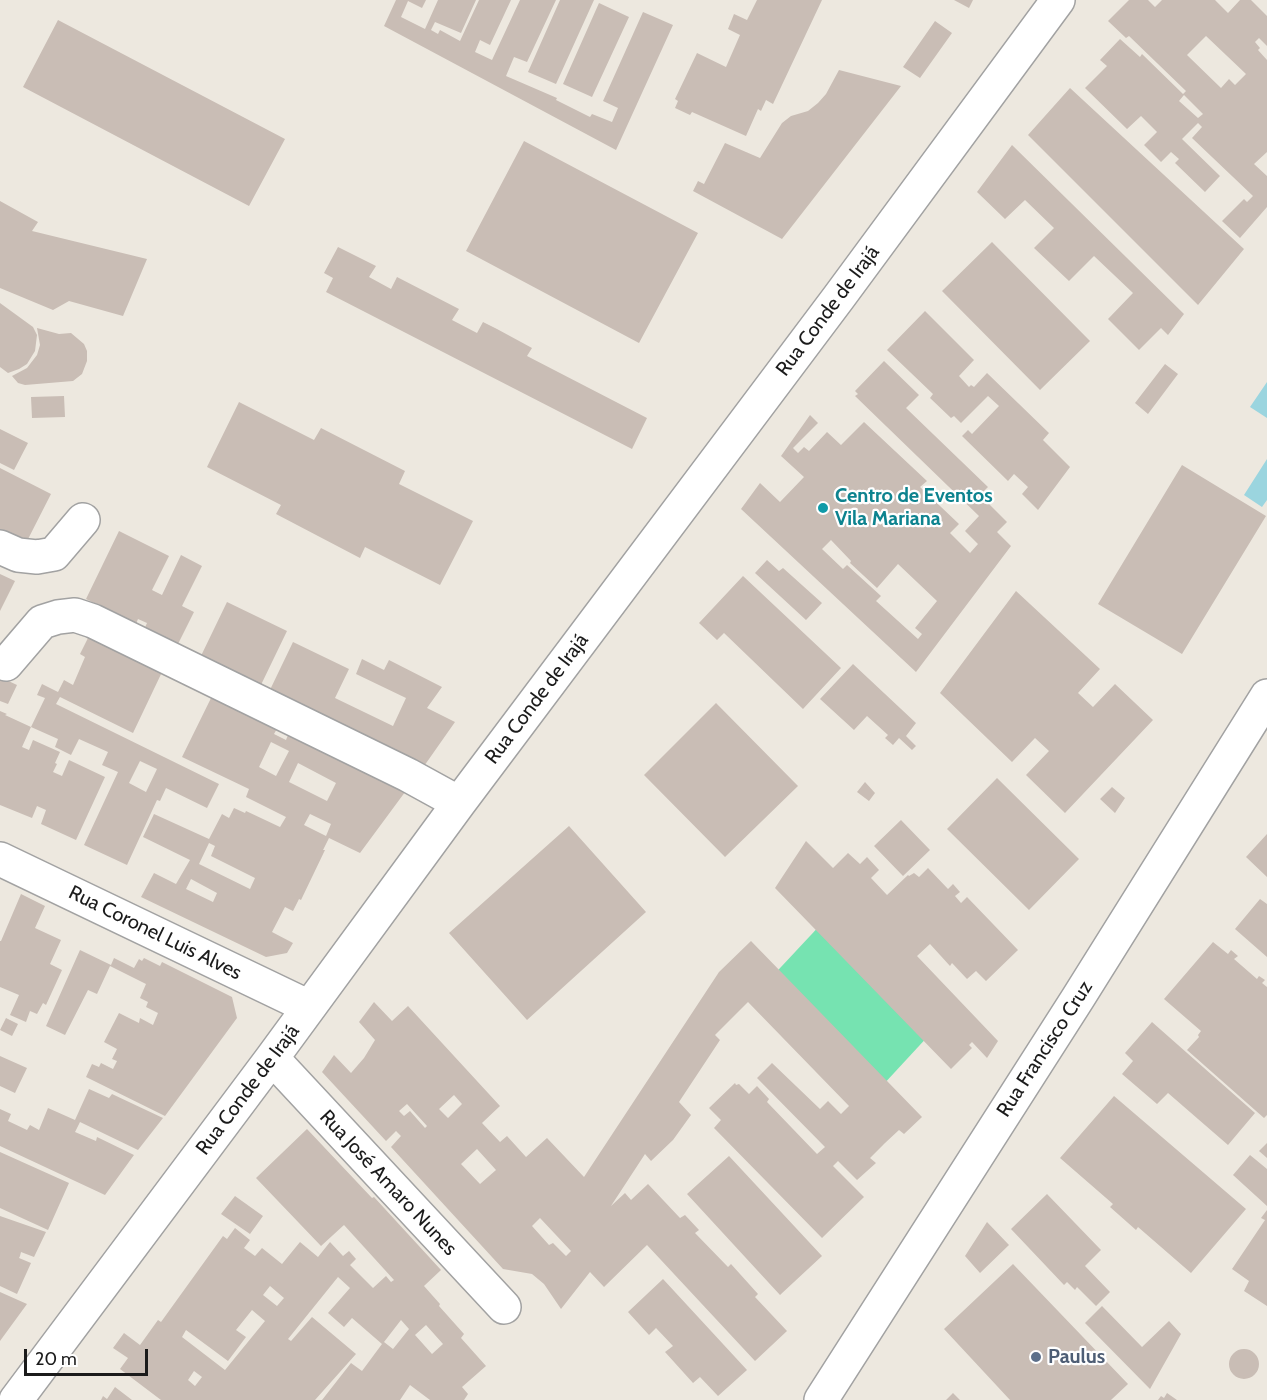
<!DOCTYPE html>
<html>
<head>
<meta charset="utf-8">
<style>
	body { margin:0 }
	#map { position:relative; width:1267px; height:1400px; overflow:hidden; background:#ede8df; font-family:Cabin,sans-serif }
	canvas { display:block }
	.scale { position:absolute; left:24px; top:1349px; width:124px; height:27px; box-sizing:border-box; border:3px solid #1b1b1b; border-top:0; padding-left:8px; font-size:18px; line-height:21px; white-space:nowrap; color:#1b1b1b; -webkit-text-stroke:4px #fff; paint-order:stroke }
</style>
</head>
<body>
<div id="map">
<canvas width="1267" height="1400"></canvas>
<div class="scale">20 m</div>
</div>
<script>
const g = document.querySelector('canvas').getContext('2d');
g.lineJoin = 'round';
function fillPath(path, color) {
  g.fillStyle = color;
  g.fill(path, 'evenodd');
}
function shape(rows) {
  const path = new Path2D();
  for (const r of rows) {
    if (r.length === 3) {
      path.moveTo(r[0] + r[2], r[1]);
      path.arc(r[0], r[1], r[2], 0, 2 * Math.PI);
      continue;
    }
    path.moveTo(r[0], r[1]);
    for (let i = 2; i < r.length; i += 2) path.lineTo(r[i], r[i + 1]);
  }
  return path;
}
function stroke(path, color, width, dash) {
  g.strokeStyle = color;
  g.lineWidth = width;
  g.lineCap = dash ? 'butt' : 'round';
  g.setLineDash(dash || []);
  g.stroke(path);
}
function write(font, color, halo, rows, align = 'center') {
  g.font = font + ' Cabin,sans-serif';
  g.lineWidth = 4.5;
  g.setLineDash([]);
  g.textBaseline = 'middle';
  g.strokeStyle = halo;
  g.fillStyle = color;
  for (const [text, x, y, turn = 0] of rows) {
    g.save();
    g.translate(x, y);
    g.rotate((+turn || 0) * Math.PI / 180);
    g.textAlign = isNaN(turn) ? turn : align;
    if (halo) g.strokeText(text, 0, 0);
    g.fillText(text, 0, 0);
    g.restore();
  }
}
fillPath(shape([
	[824,921,931,1033,882,1086,767,982]
]), '#76e3b1');
fillPath(shape([
	[1267,382,1267,418,1250,407],
	[1267,459,1267,500,1262,507,1244,495]
]), '#9bd5df');
fillPath(shape([
	[396,0,426,0,422,8,408,1,401,17,425,29,438,0,476,0,461,33,435,22,431,30,438,34,440,30,460,41,479,0,511,0,490,45,480,40,475,52,492,60,520,0,556,0,527,62,514,57,506,76,557,98,556,100,590,117,592,114,612,122,618,108,603,101,643,12,673,25,616,150,384,26],
	[560,0,594,0,556,84,528,72],
	[757,0,822,0,773,104,766,100,761,111,758,109,746,136,692,112,690,115,675,108,678,101,675,99,697,53,726,67,740,35,728,29,734,14,747,20],
	[954,0,973,0,969,8],
	[1129,0,1148,0,1155,7,1162,0,1215,0,1228,13,1240,0,1251,0,1267,16,1267,46,1259,38,1255,42,1260,48,1258,50,1267,60,1267,152,1254,164,1267,176,1267,207,1240,238,1222,221,1244,199,1247,202,1253,196,1192,138,1202,127,1198,123,1182,139,1220,176,1205,192,1175,163,1179,159,1171,152,1161,162,1144,145,1157,132,1141,116,1127,129,1085,88,1107,66,1100,60,1120,39,1140,57,1142,54,1183,94,1186,91,1129,36,1126,38,1108,21],
	[1206,36,1246,74,1235,85,1229,79,1221,88,1187,55],
	[1184,95,1203,114,1198,118,1179,101],
	[599,3,629,17,592,97,563,84],
	[58,20,285,139,249,206,23,87],
	[935,21,952,33,920,78,903,67],
	[839,70,901,86,782,239,693,191,698,181,704,184,725,143,760,158,782,123,791,116,808,111,818,103,826,94],
	[1070,88,1244,249,1198,305,1028,135],
	[524,141,698,233,639,343,466,251],
	[1012,145,1184,314,1168,335,1161,328,1139,350,1108,319,1133,293,1094,256,1069,281,1034,248,1054,228,1025,200,1005,219,977,192],
	[0,201,38,222,32,231,147,259,123,316,69,301,53,310,0,288],
	[992,242,1090,341,1040,390,942,291],
	[338,247,376,266,369,277,391,289,397,277,459,309,452,320,477,333,483,322,497,329,532,348,527,356,647,418,632,449,326,292,333,278,324,273],
	[0,303,33,327,37,335,35,351,27,364,19,369,8,373,0,367],
	[925,311,974,360,959,376,969,387,971,385,974,387,987,373,1049,433,1043,440,1070,467,1038,510,1022,494,1028,487,1014,474,1008,481,962,436,968,430,972,434,999,406,988,396,961,423,954,416,951,418,930,398,933,394,887,350],
	[37,328,59,334,71,333,84,344,87,351,87,361,82,374,73,381,25,385,18,383,12,376,27,368,37,355,40,345],
	[884,361,919,395,906,408,988,487,980,495,1007,522,997,532,1011,546,916,672,741,509,760,483,780,502,804,477,781,456,810,415,818,423,793,448,798,453,804,447,809,451,827,432,841,445,864,422,927,481,920,487,959,524,950,533,970,553,978,544,965,531,979,516,855,396,858,394,855,391],
	[831,540,851,561,850,563,877,588,898,564,937,601,915,628,922,634,918,639,876,601,881,596,847,565,843,569,822,549],
	[1165,364,1178,374,1148,414,1135,403],
	[64,396,65,417,32,418,31,397],
	[239,402,314,440,321,428,405,471,399,484,473,521,440,585,365,547,360,558,276,514,281,505,207,467],
	[0,429,28,443,14,470,0,463],
	[1182,465,1266,516,1182,654,1098,604],
	[0,468,51,494,25,545,0,536],
	[119,531,169,556,152,590,162,595,181,555,202,566,182,606,194,612,176,648,143,632,147,623,138,619,136,624,86,599],
	[767,560,779,571,783,568,822,603,806,620,755,573],
	[0,574,15,581,0,611],
	[743,576,841,668,803,709,724,633,717,640,699,623],
	[1016,591,1100,669,1078,693,1093,707,1115,684,1153,720,1065,813,1026,775,1049,751,1035,738,1012,762,940,693],
	[227,602,287,631,259,689,199,660],
	[90,634,163,670,133,733,60,697,56,704,219,784,207,808,166,788,160,801,157,800,127,865,84,845,118,772,102,765,108,752,79,739,71,755,55,747,58,739,31,727,22,747,29,750,33,740,60,752,55,763,57,764,53,772,62,776,69,760,105,777,76,840,41,824,46,810,37,806,32,818,0,805,0,711,7,714,5,715,31,727,45,698,37,695,42,684,58,692,64,680,73,685,85,657,80,654],
	[140,761,157,769,146,792,129,783],
	[293,642,349,669,335,698,393,726,406,698,356,674,362,659,384,670,389,660,442,687,427,708,455,722,422,769,268,694],
	[853,664,916,723,906,736,916,746,912,750,899,738,893,745,885,738,888,735,867,716,854,730,820,699],
	[0,677,17,685,8,704,0,701],
	[214,692,279,725,274,734,286,740,290,730,408,788,360,853,329,838,323,850,325,850,301,900,299,899,293,911,285,907,272,932,293,943,287,953,266,957,141,897,154,873,176,884,190,860,143,837,154,814,209,839,222,814,229,818,234,808,245,813,246,811,280,827,286,817,246,797,249,789,182,757],
	[271,742,289,751,276,776,259,767],
	[298,763,336,783,327,801,289,782],
	[310,814,331,824,326,836,304,825],
	[209,843,215,846,211,856,255,878,250,889,199,864],
	[191,879,217,893,213,902,186,889],
	[716,703,798,786,725,857,644,775],
	[997,778,1079,859,1029,910,947,829],
	[865,782,875,793,869,801,857,792],
	[1112,787,1125,798,1115,813,1100,799],
	[901,820,930,850,903,876,874,846],
	[569,826,646,912,527,1020,449,933],
	[1267,834,1267,877,1246,857],
	[806,841,833,868,848,853,860,864,867,857,879,870,871,878,887,895,908,875,909,876,914,873,919,877,928,868,948,889,953,884,960,892,955,896,961,903,967,897,1018,950,986,981,976,971,967,979,952,963,950,966,930,944,917,956,998,1041,987,1058,972,1042,969,1045,972,1048,951,1069,775,888],
	[21,894,45,906,35,928,61,940,50,964,62,970,46,1005,43,1003,37,1014,30,1011,26,1022,10,1015,19,995,0,987,0,941,1,941],
	[1260,899,1267,904,1267,957,1235,929],
	[751,941,922,1117,904,1134,899,1130,885,1143,870,1158,876,1163,857,1180,838,1161,833,1166,864,1197,822,1238,714,1128,721,1120,709,1108,735,1083,736,1085,739,1084,749,1094,757,1086,769,1099,767,1102,817,1154,825,1147,757,1078,772,1063,820,1109,828,1101,841,1114,849,1106,748,1002,715,1035,720,1040,679,1102,691,1115,673,1140,651,1161,645,1154,611,1206,625,1193,631,1200,648,1184,680,1218,685,1215,699,1230,695,1233,728,1267,731,1264,758,1294,755,1297,787,1331,755,1361,647,1245,604,1287,590,1272,561,1309,544,1284,532,1274,503,1269,391,1147,401,1136,396,1131,386,1141,322,1072,334,1055,351,1073,364,1058,375,1040,359,1022,374,1002,392,1021,408,1006,500,1106,482,1123,500,1142,507,1136,526,1157,547,1138,584,1177,719,972],
	[454,1095,462,1104,448,1118,439,1109],
	[407,1104,427,1126,425,1128,410,1111,404,1116,399,1111],
	[477,1149,496,1170,480,1184,461,1164],
	[540,1218,571,1251,566,1256,553,1243,549,1245,532,1226],
	[1213,942,1228,954,1231,950,1238,956,1234,959,1257,979,1259,976,1265,980,1262,983,1267,987,1267,1115,1264,1118,1187,1050,1199,1037,1198,1035,1201,1031,1164,999],
	[80,950,111,965,114,958,134,968,139,959,142,961,144,958,160,966,162,962,232,997,237,1018,165,1116,86,1077,92,1064,99,1067,101,1063,113,1069,117,1061,112,1059,117,1049,104,1042,119,1013,139,1023,140,1018,153,1025,158,1013,146,1007,148,1002,140,998,146,984,110,966,97,994,88,990,65,1035,46,1026],
	[6,1018,18,1024,12,1036,0,1030],
	[1152,1022,1255,1113,1228,1145,1168,1093,1157,1104,1122,1074,1133,1061,1125,1053],
	[0,1056,27,1068,15,1093,0,1086],
	[89,1089,109,1098,112,1094,163,1118,138,1150,80,1122,75,1132,96,1141,97,1137,134,1155,105,1195,0,1146,0,1109,11,1114,8,1121,27,1130,30,1125,39,1130,48,1108,75,1120],
	[1114,1096,1246,1209,1191,1273,1138,1227,1136,1230,1110,1207,1113,1204,1060,1158],
	[307,1129,372,1198,374,1197,441,1270,424,1286,440,1304,439,1306,464,1334,461,1338,486,1366,462,1387,468,1394,464,1400,430,1400,410,1385,400,1400,322,1400,351,1363,362,1371,382,1344,352,1318,344,1327,328,1313,350,1288,338,1277,288,1339,291,1341,312,1317,356,1354,315,1400,161,1400,120,1369,128,1358,113,1348,124,1333,140,1345,158,1320,161,1322,223,1236,227,1239,235,1228,250,1240,244,1248,255,1256,262,1248,282,1264,300,1242,318,1257,330,1242,343,1256,349,1251,356,1259,350,1265,373,1288,386,1276,391,1282,394,1280,344,1225,321,1246,256,1178],
	[270,1286,284,1298,277,1306,263,1295],
	[252,1310,265,1321,225,1370,182,1337,186,1330,228,1361,246,1337,236,1330],
	[401,1320,409,1329,393,1349,384,1342],
	[426,1325,443,1344,432,1354,415,1335],
	[194,1371,202,1377,195,1386,188,1380],
	[1267,1143,1267,1158,1259,1151],
	[0,1152,69,1183,48,1230,0,1208],
	[1250,1155,1267,1169,1267,1206,1233,1175],
	[729,1156,822,1256,780,1295,687,1194],
	[1047,1194,1101,1250,1085,1266,1110,1292,1096,1306,1077,1287,1075,1290,1067,1282,1064,1285,1011,1229],
	[235,1196,263,1216,250,1234,221,1214],
	[1267,1210,1267,1306,1244,1291,1249,1281,1232,1269,1265,1220,1261,1218],
	[0,1216,46,1232,34,1257,21,1252,20,1256,19,1258,31,1263,17,1294,0,1286],
	[987,1222,1009,1245,980,1273,965,1256],
	[1013,1264,1128,1384,1111,1400,1010,1400,944,1329],
	[663,1279,747,1370,718,1396,700,1377,693,1383,665,1352,673,1346,656,1328,649,1335,628,1312],
	[0,1292,27,1304,0,1341],
	[1102,1306,1142,1347,1169,1321,1181,1334,1150,1389,1085,1323],
	[1244,1364,15],
	[115,1387,132,1400,101,1400,103,1396,107,1399],
	[953,1393,960,1400,946,1400],
	[1167,1393,1177,1400,1158,1400,1161,1396,1164,1398]
]), '#c9bdb5');
const street = shape([
	[0,547,18,555,37,557,54,554,83,520],
	[6,664,42,622,58,617,75,615,93,621,408,775,459,803],
	[0,859,309,1007],
	[272,1058,504,1307],
	[16,1400,272,1058,459,803,839,297,1058,0],
	[821,1400,1078,998,1267,696]
]);
stroke(street, '#a2a2a2', 36);
stroke(street, '#fff', 33);
for (const [x, y, r, color] of [
	[823,508,6,"#0f9aa8"],
	[1036,1357,6,"#5c6f8a"]
]) {
  const dot = new Path2D();
  dot.arc(x, y, r, 0, 2 * Math.PI);
  g.fillStyle = color;
  g.fill(dot);
  stroke(dot, '#fff', 2);
}
write('20px', '#1b1b1b', '#fff', [
	["Rua Conde de Irajá",828,311,-53],
	["Rua Conde de Irajá",537,699,-53],
	["Rua Coronel Luis Alves",155,933,26],
	["Rua Francisco Cruz",1045,1049,-57],
	["Rua Conde de Irajá",248,1090,-53],
	["Rua José Amaro Nunes",388,1183,47]
]);
write('bold 20px', '#0d838f', '#fff', [
	["Centro de Eventos",835,496],
	["Vila Mariana",835,519]
], 'left');
write('bold 20px', '#4e5e75', '#fff', [
	["Paulus",1048,1357]
], 'left');
</script>
</body>
</html>
